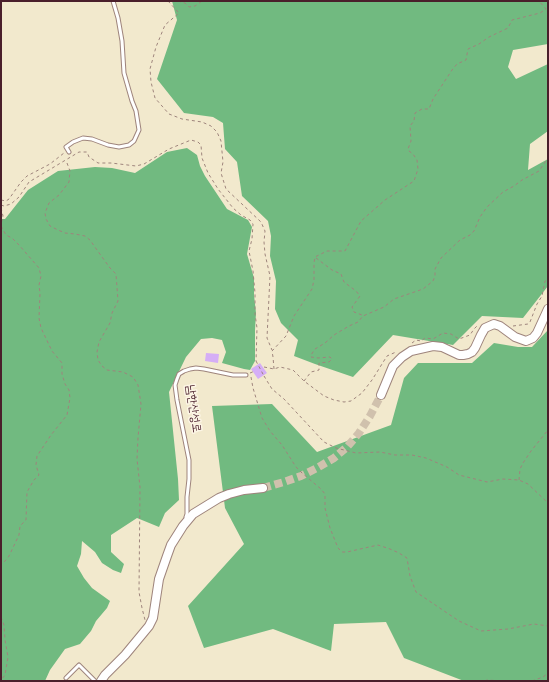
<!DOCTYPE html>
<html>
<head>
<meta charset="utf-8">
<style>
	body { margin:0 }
	#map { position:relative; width:549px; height:682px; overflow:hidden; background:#f2e9cd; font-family:"Gochi Hand",sans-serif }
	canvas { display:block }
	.frame { position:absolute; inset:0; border:2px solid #4a1f2b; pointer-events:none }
</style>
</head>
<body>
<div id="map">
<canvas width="549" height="682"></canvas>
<div class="frame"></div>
</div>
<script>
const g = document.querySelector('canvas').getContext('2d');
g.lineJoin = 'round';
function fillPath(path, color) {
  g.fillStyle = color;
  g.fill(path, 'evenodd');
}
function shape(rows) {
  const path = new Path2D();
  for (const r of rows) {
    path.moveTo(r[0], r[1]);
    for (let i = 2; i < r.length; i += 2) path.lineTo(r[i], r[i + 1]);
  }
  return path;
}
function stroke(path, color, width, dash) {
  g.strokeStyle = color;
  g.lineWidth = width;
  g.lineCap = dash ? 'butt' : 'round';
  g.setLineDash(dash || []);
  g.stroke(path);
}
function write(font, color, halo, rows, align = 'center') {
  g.font = font + ' "Gochi Hand","Poor Story",sans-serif';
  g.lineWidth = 3;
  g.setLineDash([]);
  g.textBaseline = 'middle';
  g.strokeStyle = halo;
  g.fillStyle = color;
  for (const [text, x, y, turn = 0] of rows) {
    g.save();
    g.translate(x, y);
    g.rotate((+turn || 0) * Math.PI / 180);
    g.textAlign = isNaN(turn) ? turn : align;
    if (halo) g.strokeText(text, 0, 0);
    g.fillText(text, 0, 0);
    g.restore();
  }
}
fillPath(shape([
	[172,1,548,1,548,44,513,50,508,67,516,79,548,64,548,131,530,144,528,170,548,159,548,286,523,318,482,316,453,345,393,335,353,377,315,364,294,356,298,340,281,323,275,309,276,281,270,256,271,236,268,221,242,196,237,162,225,149,223,123,213,117,184,113,157,79,177,20],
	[187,148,197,155,200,166,205,176,227,209,248,220,252,227,247,254,254,278,254,295,256,313,255,330,255,361,250,370,244,369,222,363,226,352,222,340,212,338,201,339,186,357,169,392,178,479,179,500,165,513,159,527,137,518,111,535,111,552,124,564,121,573,113,570,102,563,95,552,82,541,81,554,77,566,84,578,92,588,110,601,107,608,96,621,91,631,80,644,65,649,50,670,45,681,1,681,1,219,5,219,28,190,58,171,95,167,112,168,135,173,167,152],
	[548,330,548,681,464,681,404,658,386,622,334,624,331,651,273,629,204,648,188,606,244,544,225,508,212,406,272,404,317,452,391,425,404,378,418,363,472,363,494,343,518,347,532,347]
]), '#71ba80');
fillPath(shape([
	[206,353,219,354,218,363,205,361],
	[260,363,267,373,258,379,251,369]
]), '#d5aef6');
stroke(shape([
	[263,488,284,482,301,476,317,468,334,458,347,447,359,433,370,416,381,395]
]), '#d0c1ad', 8, [8, 4]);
const service = shape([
	[69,152,66,147,73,142,83,138,92,139,108,145,119,147,129,145,134,141,139,130,136,111,132,101,124,73,122,41,118,18,113,1],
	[186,517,187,514,187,497,189,479,189,460,177,400,175,385,177,379,179,374,184,371,190,369,196,368,204,369,233,375,246,375],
	[66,678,79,665,95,681]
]);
const secondary = shape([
	[381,395,393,366,402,357,411,351,433,346,442,347,459,355,463,355,468,354,472,352,475,348,481,335,485,328,494,324,500,326,515,337,526,341,533,338,537,333,548,309],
	[101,681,105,675,125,655,149,626,153,618,159,579,167,556,171,545,183,526,193,514,219,498,229,494,244,490,263,488]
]);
stroke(service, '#9e847c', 5);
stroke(secondary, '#9e847c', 10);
stroke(shape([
	[168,1,179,13,165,25,156,47,150,69,151,82,155,98,169,114,182,119,202,122,211,126,217,132,221,141,223,162,221,173,226,189,261,222,265,231,264,242,265,254,270,276,267,338,272,350],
	[178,1,185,3,189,7,195,6,202,1],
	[211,1,214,1],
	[67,163,70,171,69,182,59,195,49,203,45,213,46,219,50,226,56,229,65,233,75,234,85,236,90,240,97,250,110,268,116,274,118,301,112,313,110,323,99,342,97,352,98,360,102,366,107,370,123,372,133,377,138,385,141,404,138,438,137,459,140,487,139,592,142,608,145,620],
	[1,200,6,201,9,199,21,182,27,176,50,164,64,153],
	[1,205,4,206,11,204,19,197,29,182,79,152,87,152,89,157,98,163,111,163,136,166,144,164,169,149,191,140,198,142,201,145,202,158,208,173,218,189,233,208,241,215,250,220,253,224,252,239,249,251,253,271,255,293,255,314,257,328,256,361],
	[1,208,3,216,1,224],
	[1,226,6,235,12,238,19,245,39,268,41,276,39,285,40,293,39,318,41,328,52,351,62,363,62,374,65,384,69,390,70,398,67,415,51,435,37,456,36,465,39,475,34,480,27,492,26,520,20,526,19,535,9,556,6,560,1,565],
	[316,258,332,270,341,274,344,282,356,291,360,296,352,307,354,312,362,315],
	[513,326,528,324,530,322,537,304,542,296,545,281,548,280],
	[412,343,416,340,421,341,425,338,433,339,443,333,451,334,459,339,470,335,474,329,478,325],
	[264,367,274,369,280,367,293,370,304,381,324,396,334,400,344,402,351,401,362,393,372,380,387,356,396,352],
	[274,369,273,357,272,351,286,336,294,316,312,289,314,280,314,263,315,257,327,251,345,251,361,221,385,200,414,181,418,169,417,160,413,154,409,151,408,149,411,141,410,126,414,121,415,113,422,109,429,109,433,99,452,70,457,64,466,60,468,49,479,44,489,37,508,28,512,20,540,13,546,9,539,1],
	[250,373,255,371],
	[264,376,272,389,284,399,324,442,336,448,356,453,380,452,395,455,412,455,426,458,447,467,459,475,487,482,503,479,519,480,528,484,548,503],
	[251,377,253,388,262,418,270,431,282,445,296,467,302,473,321,489,325,494,325,508,330,528,338,548,342,552,347,552,378,545,390,549,399,553,407,558,410,576,416,592,459,621,481,631,508,629,534,624,548,626],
	[304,381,311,372,319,370,319,363,329,362,332,359,330,357,318,358,311,357,311,355,315,349,325,343,334,335,349,326,358,322,363,316,384,307,394,299,423,289,433,281,435,276,435,269,441,258,460,240,470,235,474,231,480,217,487,207,503,192,514,186,522,180,539,171,548,158],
	[519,480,520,469,523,463,531,451,548,430],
	[1,617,4,625,5,640,8,657,5,675,1,680],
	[485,681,487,680,502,681],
	[532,681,543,677,548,673]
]), '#9e847c', 1, [3, 3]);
stroke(service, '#fff', 3);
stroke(secondary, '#fff', 8);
stroke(shape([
	[256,361,264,376]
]), '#9e847c', 1, [3, 3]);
write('12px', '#4a1f2b', '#fcf5e5', [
	["남한산성로",192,409,82]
]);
</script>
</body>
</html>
